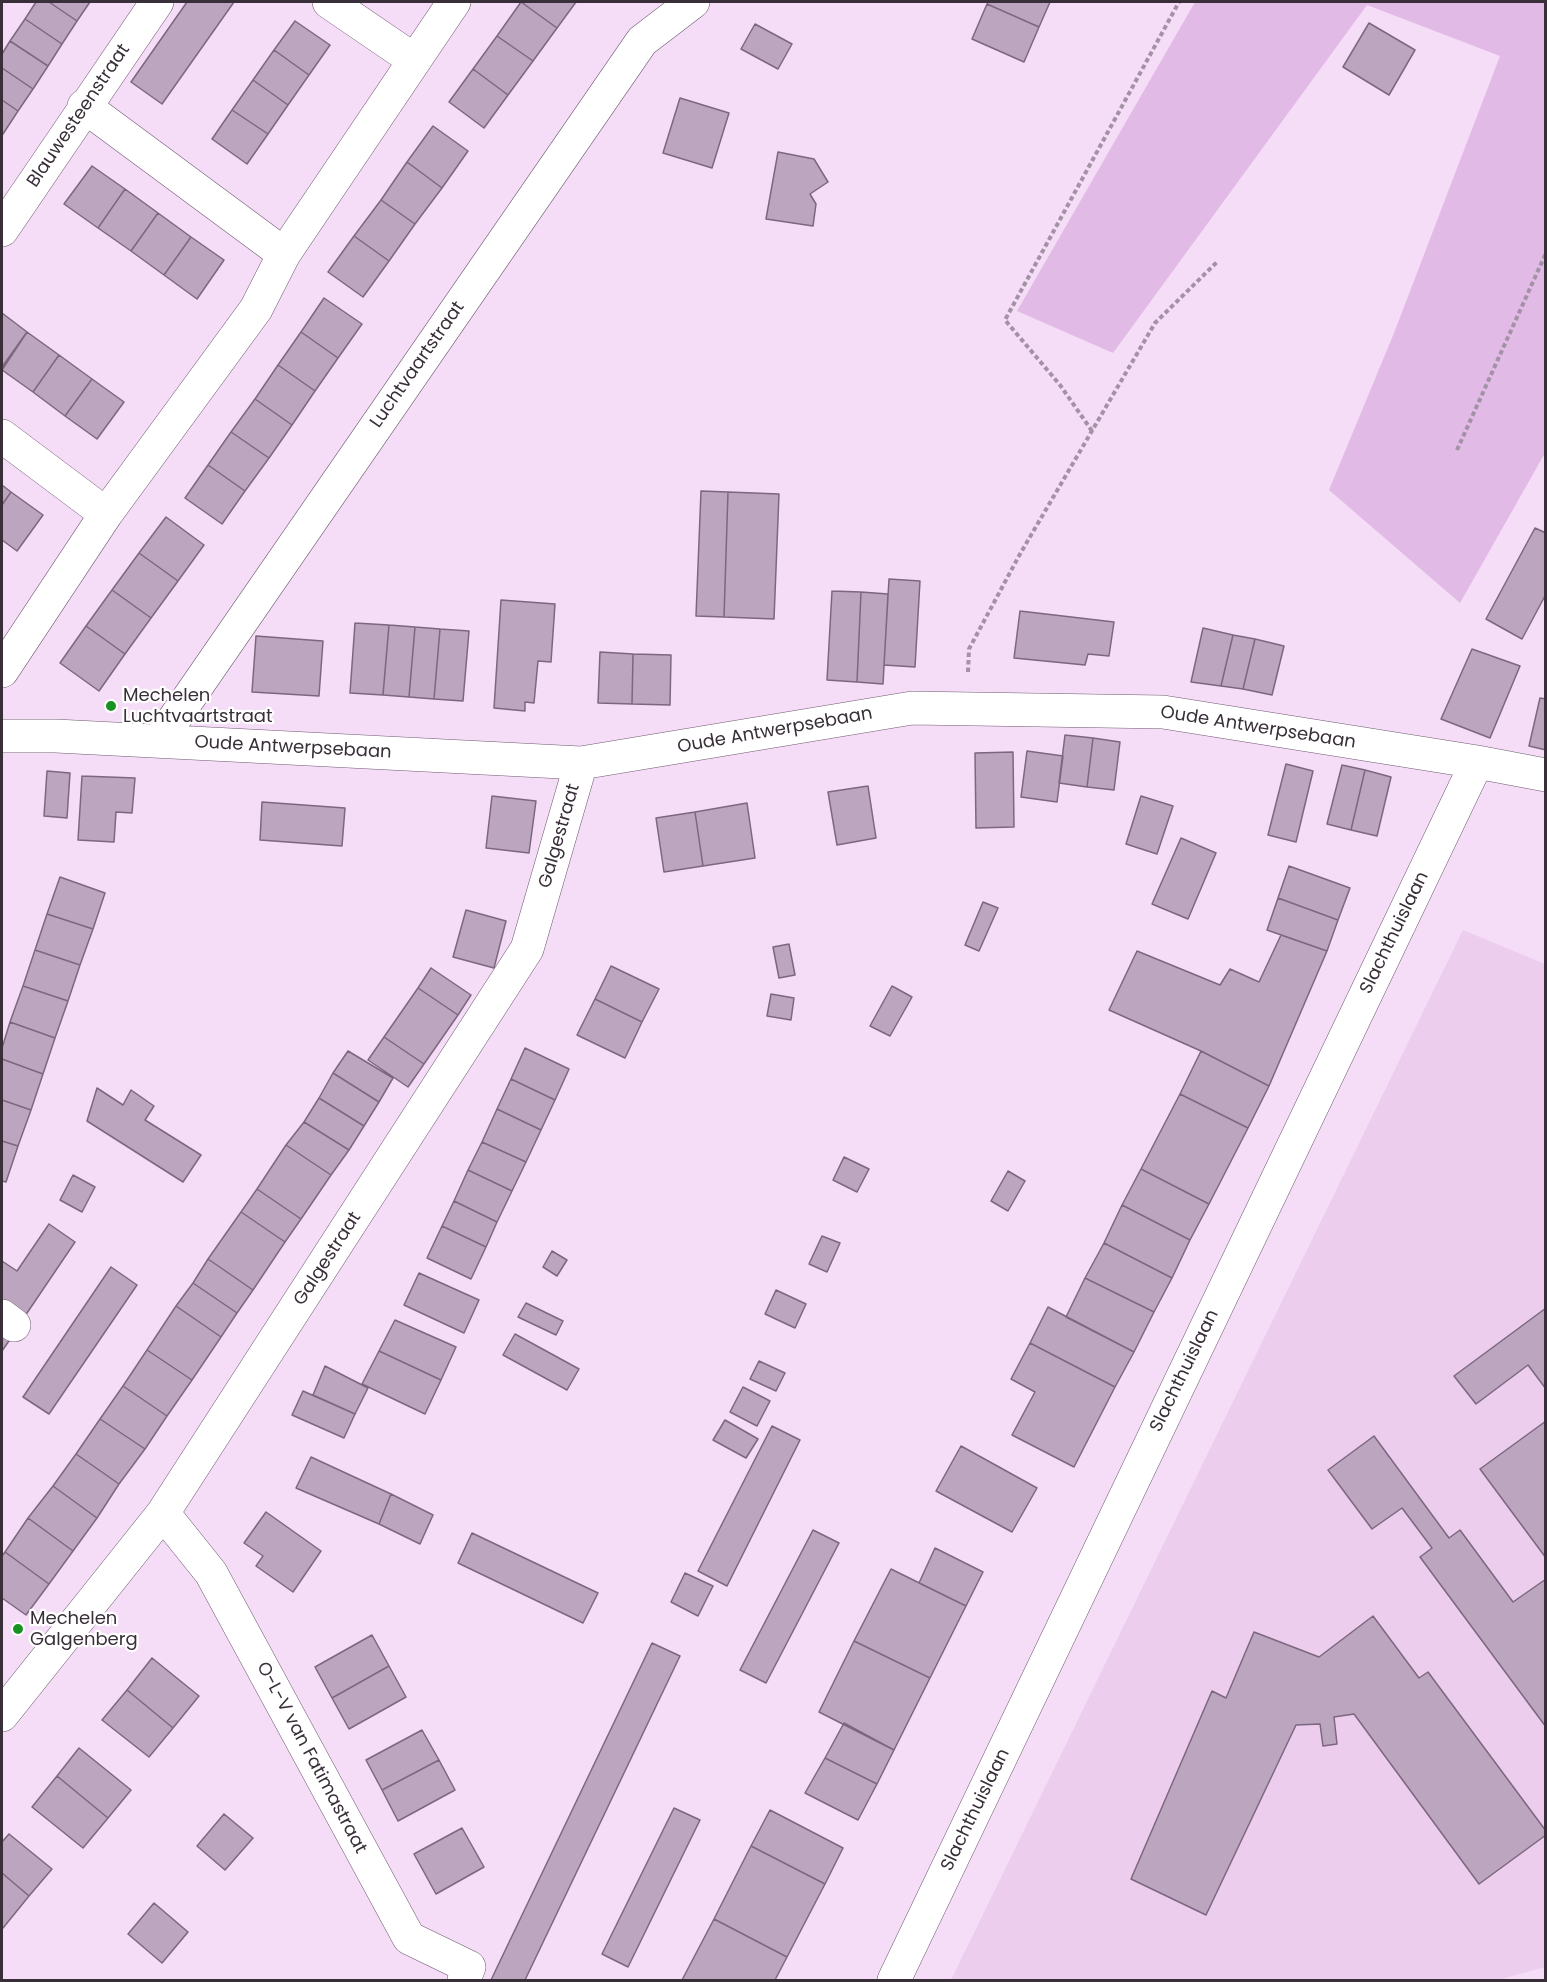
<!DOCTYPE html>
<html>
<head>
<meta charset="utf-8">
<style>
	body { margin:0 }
	#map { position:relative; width:1547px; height:1982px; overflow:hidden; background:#f5dcf7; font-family:Poppins,sans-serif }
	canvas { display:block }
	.frame { position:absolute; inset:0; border:3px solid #382f39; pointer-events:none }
</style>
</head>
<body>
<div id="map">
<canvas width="1547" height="1982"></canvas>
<div class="frame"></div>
</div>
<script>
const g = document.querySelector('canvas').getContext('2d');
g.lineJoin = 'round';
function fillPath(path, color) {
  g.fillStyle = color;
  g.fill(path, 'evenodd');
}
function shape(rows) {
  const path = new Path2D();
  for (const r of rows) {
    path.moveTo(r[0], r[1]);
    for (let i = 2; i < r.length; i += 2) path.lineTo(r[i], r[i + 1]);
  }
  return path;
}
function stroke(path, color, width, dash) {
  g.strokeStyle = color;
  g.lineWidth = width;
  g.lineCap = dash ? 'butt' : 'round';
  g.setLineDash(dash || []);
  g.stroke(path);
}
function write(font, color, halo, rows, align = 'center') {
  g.font = font + ' Poppins,sans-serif';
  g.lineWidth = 4.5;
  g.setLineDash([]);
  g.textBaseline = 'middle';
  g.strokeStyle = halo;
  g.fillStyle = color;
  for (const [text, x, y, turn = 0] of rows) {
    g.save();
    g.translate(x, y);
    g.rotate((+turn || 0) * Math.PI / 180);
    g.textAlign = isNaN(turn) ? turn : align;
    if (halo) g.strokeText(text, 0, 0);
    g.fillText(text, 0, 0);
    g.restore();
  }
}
fillPath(shape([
	[1463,930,1545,964,1545,1967,1498,1980,951,1980]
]), '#eccdee');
fillPath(shape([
	[1195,2,1545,2,1545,453,1460,603,1329,490,1394,333,1500,56,1367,5,1113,353,1017,311]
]), '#e2bae6');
const building = shape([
	[36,2,49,2,77,21,62,44,25,19,36,2],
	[49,2,90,2,77,21,49,2],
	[187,2,234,2,162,104,131,82,187,2],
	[521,2,576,2,557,28,521,2],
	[521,2,557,28,533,61,497,36,521,2],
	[988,2,1050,2,1039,27,987,4,988,2],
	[987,4,1039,27,1024,62,972,39,987,4],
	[25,19,62,44,48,66,10,41,25,19],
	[295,21,330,45,309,75,274,50,295,21],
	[1369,23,1415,50,1389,95,1343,67,1369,23],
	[755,24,792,44,778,69,741,49,755,24],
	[497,36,533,61,508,95,473,69,497,36],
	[10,41,48,66,33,89,2,68,2,54,10,41],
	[274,50,309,75,288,105,253,80,274,50],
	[2,68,33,89,18,111,2,100,2,68],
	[473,69,508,95,484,128,449,102,473,69],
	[253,80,288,105,268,134,232,110,253,80],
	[680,98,729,113,712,168,663,153,680,98],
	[2,100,18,111,3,134,2,133,2,100],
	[232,110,268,134,247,164,212,139,232,110],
	[433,126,468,151,442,188,407,162,433,126],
	[778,152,814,159,828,182,810,194,816,204,813,226,766,219,778,152],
	[407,162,442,188,415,224,381,200,407,162],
	[92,166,125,189,98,228,64,204,92,166],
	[125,189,158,213,131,251,98,228,125,189],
	[381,200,415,224,389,261,354,236,381,200],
	[158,213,191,237,164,275,131,251,158,213],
	[354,236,389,261,363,297,328,272,354,236],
	[191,237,224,260,197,299,164,275,191,237],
	[324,298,362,324,338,358,301,332,324,298],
	[2,313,27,332,2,367,2,313],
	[27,332,59,355,33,392,2,370,27,332],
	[301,332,338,358,315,391,278,365,301,332],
	[59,355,92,379,65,416,33,392,59,355],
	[278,365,315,391,292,425,255,399,278,365],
	[92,379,124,402,97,439,65,416,92,379],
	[255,399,292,425,269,458,231,432,255,399],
	[231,432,269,458,245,491,208,465,231,432],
	[208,465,245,491,222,524,185,498,208,465],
	[2,485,11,492,2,505,2,485],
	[701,491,728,492,724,617,696,616,701,491],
	[11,492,43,515,17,551,2,540,2,505,11,492],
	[728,492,779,494,774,619,724,617,728,492],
	[166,517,204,545,178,581,139,553,166,517],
	[1535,528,1546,533,1546,594,1522,639,1486,619,1535,528],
	[139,553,178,581,151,618,112,590,139,553],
	[889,579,920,581,915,667,884,665,889,579],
	[112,590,151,618,125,654,86,626,112,590],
	[832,591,861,592,857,682,827,680,832,591],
	[861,592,888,594,883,684,857,682,861,592],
	[501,600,555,604,551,662,538,661,534,703,525,702,525,711,494,708,501,600],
	[1020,611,1114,622,1109,656,1088,654,1085,665,1014,658,1020,611],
	[355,623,389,625,383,695,350,693,355,623],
	[389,625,415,627,409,697,383,695,389,625],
	[86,626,125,654,99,691,60,663,86,626],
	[415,627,440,629,434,699,409,697,415,627],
	[1203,628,1233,635,1221,686,1191,682,1203,628],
	[440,629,469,631,463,701,434,699,440,629],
	[1233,635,1255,639,1243,689,1221,686,1233,635],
	[256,636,323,641,319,696,252,692,256,636],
	[1255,639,1284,646,1272,695,1243,689,1255,639],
	[1472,649,1520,666,1490,738,1441,719,1472,649],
	[600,652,633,654,632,704,598,703,600,652],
	[633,654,671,655,670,705,632,704,633,654],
	[1540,698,1546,699,1546,750,1529,746,1540,698],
	[1065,735,1093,738,1087,787,1059,783,1065,735],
	[1093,738,1120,742,1114,790,1087,787,1093,738],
	[1027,751,1063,756,1057,802,1021,797,1027,751],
	[1013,752,1014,827,976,828,975,753,1013,752],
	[1286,764,1313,771,1296,842,1268,835,1286,764],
	[1342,765,1365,770,1351,830,1327,824,1342,765],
	[1365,770,1391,777,1377,836,1351,830,1365,770],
	[47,771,70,773,67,818,44,816,47,771],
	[82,776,135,778,132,813,116,812,114,842,78,840,82,776],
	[868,786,876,838,837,845,828,792,868,786],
	[492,796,536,801,529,853,486,848,492,796],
	[1141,796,1173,806,1157,854,1126,844,1141,796],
	[262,802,345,808,342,846,260,840,262,802],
	[747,803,755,858,703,866,695,812,747,803],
	[695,812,703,866,664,872,656,818,695,812],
	[1181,838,1216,853,1188,919,1152,904,1181,838],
	[1289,866,1350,888,1338,920,1278,898,1289,866],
	[60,877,105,893,93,929,47,914,60,877],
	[1278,898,1338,920,1327,951,1267,930,1278,898],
	[983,902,998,908,979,951,965,945,983,902],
	[466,910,506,921,494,968,453,957,466,910],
	[47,914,93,929,80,965,35,950,47,914],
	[1281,935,1327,951,1269,1086,1201,1051,1109,1010,1137,951,1220,985,1230,969,1259,982,1281,935],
	[789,944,795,975,779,978,773,947,789,944],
	[35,950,80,965,68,1001,23,986,35,950],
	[611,966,659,989,642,1022,595,999,611,966],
	[431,968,471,995,458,1015,418,988,431,968],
	[23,986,68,1001,55,1038,10,1022,23,986],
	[892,986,912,997,890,1036,870,1026,892,986],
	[418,988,458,1015,424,1064,384,1037,418,988],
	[771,994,794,998,791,1020,767,1016,771,994],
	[595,999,642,1022,625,1058,577,1035,595,999],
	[10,1022,55,1038,43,1074,2,1059,2,1048,10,1022],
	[384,1037,424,1064,408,1087,368,1060,384,1037],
	[525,1048,569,1069,555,1100,511,1079,525,1048],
	[348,1051,393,1078,379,1102,333,1073,348,1051],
	[1201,1051,1269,1086,1248,1128,1180,1094,1201,1051],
	[2,1059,43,1074,31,1110,2,1100,2,1059],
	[333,1073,379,1102,364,1126,319,1098,333,1073],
	[511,1079,555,1100,541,1130,497,1109,511,1079],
	[97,1088,123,1105,131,1090,154,1106,145,1120,201,1155,183,1182,87,1121,97,1088],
	[1180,1094,1248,1128,1209,1204,1141,1169,1180,1094],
	[319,1098,364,1126,349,1150,304,1122,319,1098],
	[2,1100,31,1110,18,1146,2,1141,2,1100],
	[497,1109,541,1130,526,1162,482,1142,497,1109],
	[304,1122,349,1150,331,1175,286,1145,304,1122],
	[2,1141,18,1146,6,1182,2,1181,2,1141],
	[482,1142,526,1162,512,1191,468,1170,482,1142],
	[286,1145,331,1175,301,1219,257,1189,286,1145],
	[844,1157,869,1169,857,1192,833,1180,844,1157],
	[1141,1169,1209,1204,1190,1240,1122,1205,1141,1169],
	[468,1170,512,1191,497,1222,454,1201,468,1170],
	[1008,1171,1025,1181,1008,1211,991,1201,1008,1171],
	[73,1175,95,1187,82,1212,60,1200,73,1175],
	[257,1189,301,1219,285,1242,241,1212,257,1189],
	[454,1201,497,1222,486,1247,442,1226,454,1201],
	[1122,1205,1190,1240,1172,1278,1104,1243,1122,1205],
	[241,1212,285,1242,253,1290,208,1259,241,1212],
	[49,1224,75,1242,25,1316,2,1300,2,1261,17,1271,49,1224],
	[442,1226,486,1247,471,1279,427,1258,442,1226],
	[822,1236,840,1243,827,1272,809,1264,822,1236],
	[1104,1243,1172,1278,1154,1312,1085,1278,1104,1243],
	[552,1251,567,1260,557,1276,543,1267,552,1251],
	[208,1259,253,1290,237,1313,193,1283,208,1259],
	[111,1267,137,1285,49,1414,23,1397,111,1267],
	[419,1273,479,1300,464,1333,404,1305,419,1273],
	[1085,1278,1154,1312,1134,1352,1066,1317,1085,1278],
	[193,1283,237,1313,221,1337,176,1306,193,1283],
	[776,1290,806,1304,795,1328,765,1314,776,1290],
	[526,1303,563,1321,556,1335,518,1317,526,1303],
	[176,1306,221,1337,192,1380,147,1350,176,1306],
	[1048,1307,1134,1352,1115,1387,1030,1343,1048,1307],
	[1546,1308,1546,1389,1528,1365,1476,1404,1454,1376,1546,1308],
	[395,1320,456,1347,441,1380,379,1351,395,1320],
	[2,1332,11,1338,2,1351,2,1332],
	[515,1334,579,1369,567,1390,503,1355,515,1334],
	[1030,1343,1115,1387,1074,1467,1012,1435,1035,1392,1011,1379,1030,1343],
	[147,1350,192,1380,167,1416,123,1386,147,1350],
	[379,1351,441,1380,425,1414,362,1384,379,1351],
	[759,1361,785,1373,776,1391,750,1379,759,1361],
	[325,1366,368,1388,355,1414,313,1395,325,1366],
	[123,1386,167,1416,145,1449,100,1419,123,1386],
	[743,1387,770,1401,757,1426,730,1412,743,1387],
	[303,1391,355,1414,344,1438,292,1415,303,1391],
	[100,1419,145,1449,119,1484,76,1454,100,1419],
	[725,1420,758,1439,746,1458,713,1440,725,1420],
	[1546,1421,1546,1558,1480,1469,1546,1421],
	[772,1426,800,1440,727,1586,698,1571,772,1426],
	[1374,1436,1449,1538,1460,1530,1513,1602,1546,1579,1546,1727,1420,1557,1432,1548,1402,1508,1372,1529,1328,1470,1374,1436],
	[961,1446,1037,1488,1012,1532,936,1491,961,1446],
	[76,1454,119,1484,97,1518,53,1486,76,1454],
	[311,1457,391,1494,379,1524,296,1488,311,1457],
	[53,1486,97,1518,73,1551,28,1518,53,1486],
	[391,1494,433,1515,420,1544,379,1524,391,1494],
	[266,1512,321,1551,293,1592,256,1566,263,1556,244,1543,266,1512],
	[28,1518,73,1551,49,1584,5,1552,28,1518],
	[813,1530,839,1543,766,1683,740,1670,813,1530],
	[472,1533,598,1593,583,1623,458,1563,472,1533],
	[935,1548,983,1572,966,1606,919,1583,935,1548],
	[5,1552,49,1584,26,1615,2,1598,2,1556,5,1552],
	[891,1569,966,1606,930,1678,854,1641,891,1569],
	[685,1573,713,1586,698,1616,671,1602,685,1573],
	[1373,1616,1419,1678,1428,1672,1546,1831,1546,1835,1479,1884,1354,1714,1334,1717,1337,1744,1323,1746,1320,1724,1296,1725,1206,1915,1131,1879,1212,1691,1226,1698,1254,1632,1319,1657,1373,1616],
	[372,1635,389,1666,332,1698,315,1667,372,1635],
	[854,1641,930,1678,894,1750,819,1712,854,1641],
	[652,1643,680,1656,525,1980,491,1980,652,1643],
	[152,1658,199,1696,173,1728,127,1690,152,1658],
	[389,1666,406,1697,349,1729,332,1698,389,1666],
	[127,1690,173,1728,149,1757,102,1720,127,1690],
	[844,1723,894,1750,877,1784,825,1758,844,1723],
	[422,1730,439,1760,382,1790,366,1760,422,1730],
	[79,1748,131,1790,108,1818,57,1776,79,1748],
	[825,1758,877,1784,858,1820,805,1793,825,1758],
	[439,1760,455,1790,398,1821,382,1790,439,1760],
	[57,1776,108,1818,83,1848,32,1807,57,1776],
	[674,1808,700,1820,628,1967,602,1954,674,1808],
	[770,1810,843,1848,825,1884,751,1846,770,1810],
	[224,1814,253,1838,225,1870,197,1846,224,1814],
	[462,1828,484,1867,436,1894,414,1854,462,1828],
	[9,1834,52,1869,29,1896,2,1873,2,1842,9,1834],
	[751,1846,825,1884,787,1957,714,1919,751,1846],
	[2,1873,29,1896,3,1928,2,1927,2,1873],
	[154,1903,188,1932,162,1963,128,1934,154,1903],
	[714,1919,787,1957,775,1980,682,1980,714,1919]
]);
fillPath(building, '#bca5be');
stroke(building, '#7d677f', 1.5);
const minor = shape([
	[329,2,414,60],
	[84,106,284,254],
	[2,230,157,2],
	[2,436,106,514],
	[2,671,106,514,256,309,284,254,454,2],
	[2,736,56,736,581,763,912,708,1163,712,1477,762,1546,775],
	[159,741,642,41,693,2],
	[2,1316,14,1325],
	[163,1513,211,1573,409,1938,469,1967,464,1980],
	[2,1715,163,1513,527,949,581,763],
	[894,1980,1477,762]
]);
stroke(minor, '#6f5a71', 34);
stroke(shape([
	[1092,431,1060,385,1005,320,1179,2],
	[1457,450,1546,253],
	[968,672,969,649,1020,554,1155,323,1217,262]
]), '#a391a5', 4, [4.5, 3]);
stroke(minor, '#fff', 33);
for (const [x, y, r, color] of [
	[111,706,6,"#189220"],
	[18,1629,6,"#189220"]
]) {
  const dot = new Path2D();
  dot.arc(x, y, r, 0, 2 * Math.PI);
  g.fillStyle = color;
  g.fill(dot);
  stroke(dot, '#fff', 2);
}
write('18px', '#382f39', '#fff', [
	["Blauwesteenstraat",79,116,-56],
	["Luchtvaartstraat",418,365,-55],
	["Oude Antwerpsebaan",1258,728,9],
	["Oude Antwerpsebaan",775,731,-10],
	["Oude Antwerpsebaan",293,748,3],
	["Galgestraat",560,836,-74],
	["Slachthuislaan",1395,933,-64],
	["Galgestraat",328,1259,-57],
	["Slachthuislaan",1185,1371,-64],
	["O-L-V van Fatimastraat",311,1758,62],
	["Slachthuislaan",976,1810,-64]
]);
write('18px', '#382f39', '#fff', [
	["Mechelen",123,696],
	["Luchtvaartstraat",123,717],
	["Mechelen",30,1619],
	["Galgenberg",30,1640]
], 'left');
</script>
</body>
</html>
